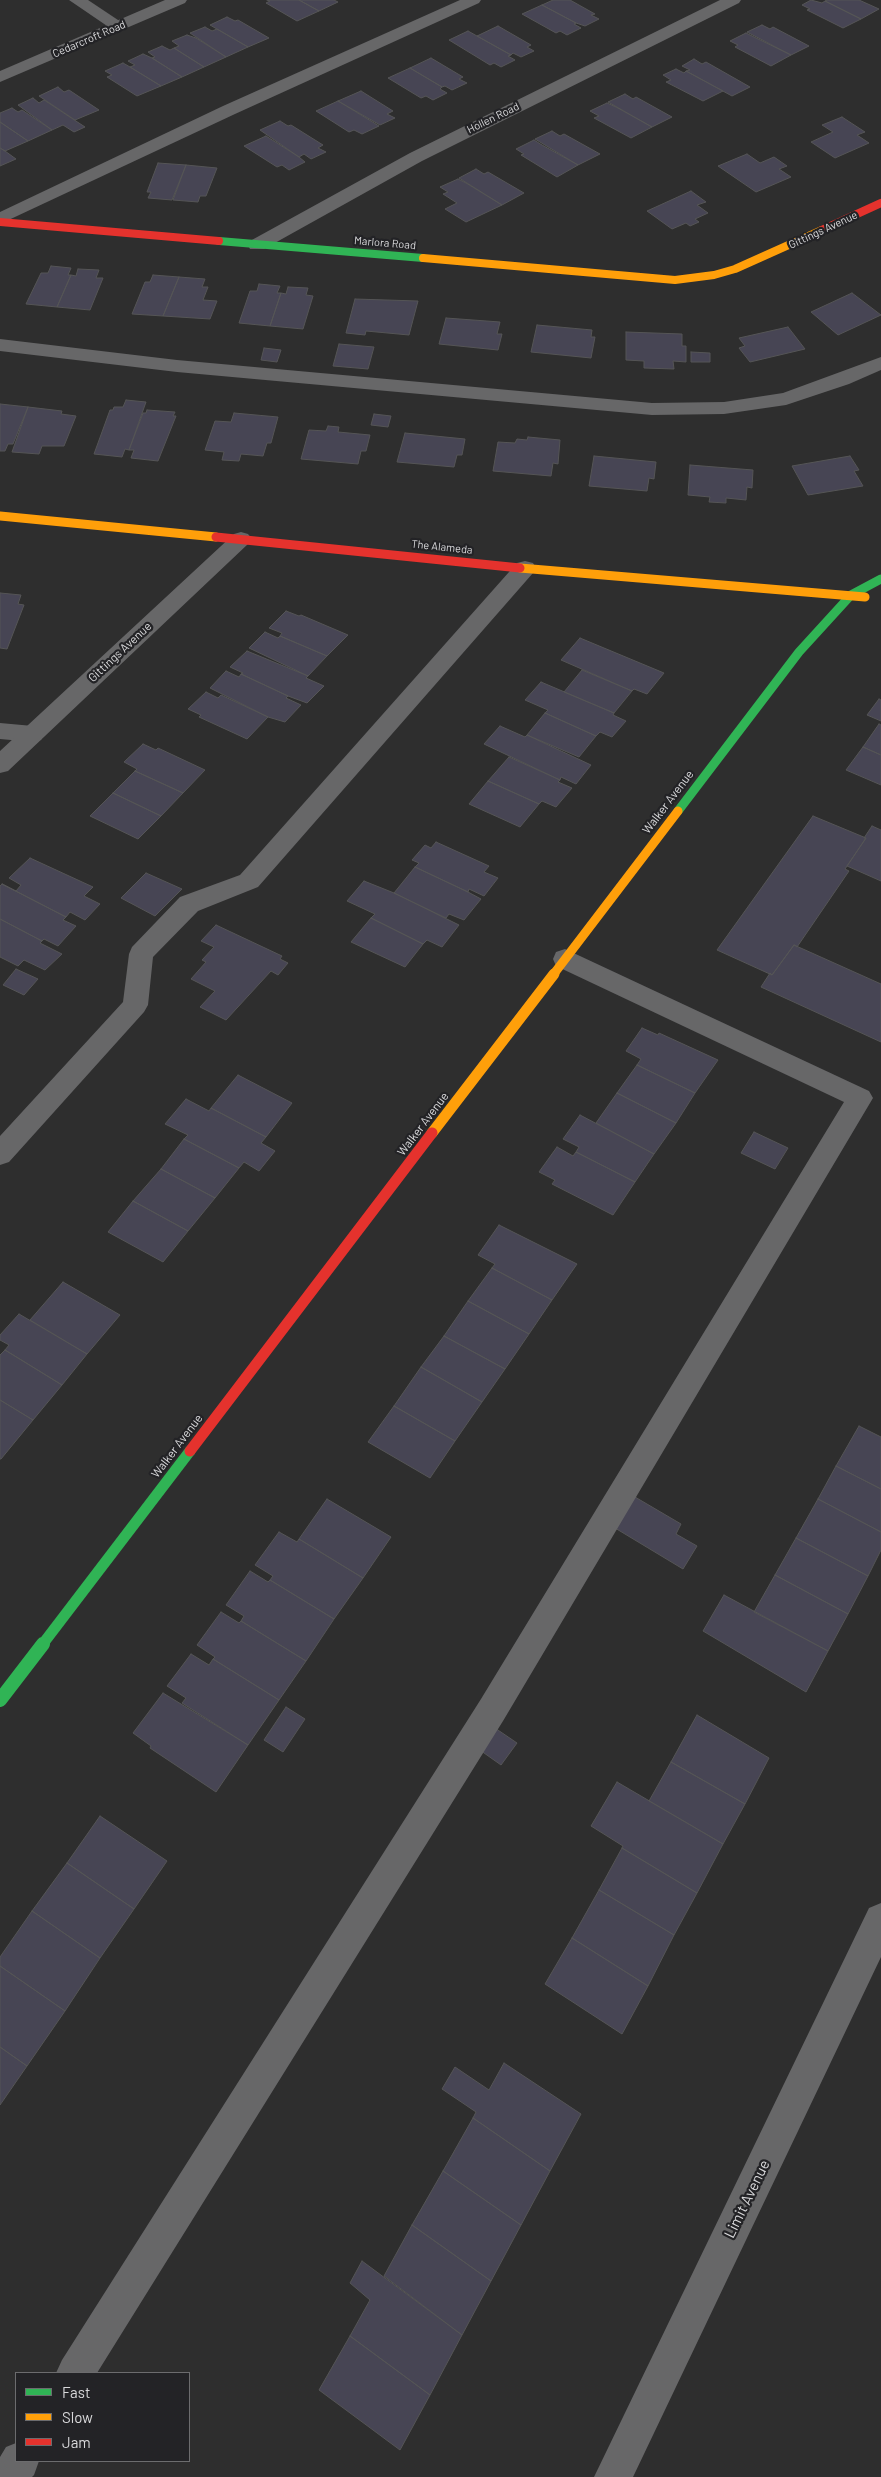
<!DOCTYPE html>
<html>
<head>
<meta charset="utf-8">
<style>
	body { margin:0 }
	#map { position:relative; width:881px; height:2477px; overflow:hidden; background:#2e2e2e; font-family:Barlow,sans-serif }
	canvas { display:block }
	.legend { position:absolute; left:15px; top:2372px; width:175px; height:90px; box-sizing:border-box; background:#232326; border:1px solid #6c6c6e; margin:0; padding:6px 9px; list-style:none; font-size:15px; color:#d9d9db }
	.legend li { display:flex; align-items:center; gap:10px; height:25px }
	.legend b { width:25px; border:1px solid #6c6c6e }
</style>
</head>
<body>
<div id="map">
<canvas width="881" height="2477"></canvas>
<ul class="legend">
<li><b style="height:6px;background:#30b455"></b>Fast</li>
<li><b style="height:6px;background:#ff9f0a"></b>Slow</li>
<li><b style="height:6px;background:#e5322d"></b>Jam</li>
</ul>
</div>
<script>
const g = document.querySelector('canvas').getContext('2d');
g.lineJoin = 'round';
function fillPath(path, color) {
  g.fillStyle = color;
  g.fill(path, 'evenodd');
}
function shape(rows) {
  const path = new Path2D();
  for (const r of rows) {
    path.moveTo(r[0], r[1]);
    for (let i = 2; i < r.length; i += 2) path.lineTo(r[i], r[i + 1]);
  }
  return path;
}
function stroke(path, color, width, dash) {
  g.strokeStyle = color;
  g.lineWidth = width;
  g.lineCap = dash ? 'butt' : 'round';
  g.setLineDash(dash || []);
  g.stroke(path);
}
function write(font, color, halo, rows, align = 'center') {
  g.font = font + ' Barlow,sans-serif';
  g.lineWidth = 4.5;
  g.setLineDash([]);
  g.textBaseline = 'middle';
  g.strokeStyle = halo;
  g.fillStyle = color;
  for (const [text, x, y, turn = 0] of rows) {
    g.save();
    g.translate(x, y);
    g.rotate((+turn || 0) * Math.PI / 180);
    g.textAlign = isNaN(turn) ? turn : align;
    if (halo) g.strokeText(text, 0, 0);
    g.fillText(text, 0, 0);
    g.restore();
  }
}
const building = shape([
	[267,0,299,0,319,11,297,21,266,3,270,1,267,0],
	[299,0,334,0,338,2,319,11,299,0],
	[553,0,570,0,595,14,591,15,599,19,585,26,576,23,542,5,553,0],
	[811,0,822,3,825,1,861,19,843,28,807,10,810,9,802,5,811,0],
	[827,0,859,0,879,9,861,19,825,1,827,0],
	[542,5,576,23,574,24,581,28,567,35,560,31,556,33,522,14,542,5],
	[227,17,235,21,238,20,269,38,248,47,210,25,227,17],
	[762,25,770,29,773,27,809,46,791,55,747,32,762,25],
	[498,26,531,45,527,47,534,51,521,57,513,53,511,55,477,36,498,26],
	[205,27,212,31,217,29,248,47,226,57,190,33,205,27],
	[468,31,511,55,508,56,515,60,501,67,494,63,490,65,449,40,468,31],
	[746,33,754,37,791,55,771,66,735,47,738,45,730,41,746,33],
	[187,35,196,38,226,57,204,67,174,48,179,46,172,41,187,35],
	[162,46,170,50,174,48,204,67,182,77,152,58,155,57,148,52,162,46],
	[143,54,152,58,182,77,161,86,130,67,135,65,128,61,143,54],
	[431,58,463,77,459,79,467,83,452,90,445,86,442,87,410,68,431,58],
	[694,59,702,64,706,62,750,87,732,96,686,71,690,70,682,66,694,59],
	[123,63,130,67,161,86,137,96,107,77,112,75,105,71,123,63],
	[410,68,442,87,440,89,447,93,433,100,426,96,421,98,388,78,410,68],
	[676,69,684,73,686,71,723,91,703,101,666,82,671,80,663,75,676,69],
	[58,87,64,92,69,90,99,110,75,120,39,96,58,87],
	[361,91,393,111,387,114,395,118,380,125,338,101,361,91],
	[625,94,633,99,636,97,672,117,652,127,608,102,625,94],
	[33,98,39,103,44,100,85,127,74,132,63,125,52,130,18,105,33,98],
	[338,101,371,121,379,126,362,134,354,130,349,132,316,111,338,101],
	[607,103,616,107,652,127,631,138,594,118,599,116,590,111,607,103],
	[12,108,18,112,22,110,52,130,28,141,0,122,0,113,12,108],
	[842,117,865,132,857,135,869,143,835,158,811,142,833,132,822,125,842,117],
	[280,121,288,126,291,125,323,145,318,148,326,152,311,159,304,154,299,157,260,130,280,121],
	[0,122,28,141,5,151,0,148,0,122],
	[552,131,560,136,564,134,600,154,578,165,535,139,552,131],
	[266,136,299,157,305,162,289,170,282,165,277,167,244,146,266,136],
	[534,140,542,145,578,165,557,177,521,155,524,154,516,149,534,140],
	[0,148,5,151,16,159,0,166,0,148],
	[747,154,760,163,774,157,787,166,779,169,791,177,756,192,718,166,747,154],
	[158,163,186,165,172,200,148,198,151,192,147,192,158,163],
	[186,165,217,168,206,196,200,196,198,202,173,200,186,165],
	[476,169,484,174,488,172,524,193,502,205,459,178,476,169],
	[458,179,466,183,502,205,466,222,445,209,457,203,443,194,448,192,440,187,458,179],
	[691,191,706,202,697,205,708,213,695,219,699,222,690,226,686,223,672,229,647,211,691,191],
	[51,266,71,268,68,275,71,275,57,307,26,304,41,273,48,273,51,266],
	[78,269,99,270,96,278,103,278,90,310,57,307,71,275,76,276,78,269],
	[153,275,179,277,163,316,132,314,145,282,150,282,153,275],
	[179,277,205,279,202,287,208,287,203,300,217,301,210,319,163,316,179,277],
	[259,284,280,286,277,293,281,293,270,326,239,323,250,291,257,291,259,284],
	[288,287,308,288,306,295,313,296,303,329,270,326,281,293,286,294,288,287],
	[852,293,881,315,838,335,811,312,852,293],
	[355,299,418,301,409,335,366,331,365,335,346,333,355,299],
	[446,318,500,322,497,334,502,334,498,350,439,344,446,318],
	[537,325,592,330,591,337,595,337,591,358,531,352,537,325],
	[788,327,805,349,750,362,739,348,745,346,739,338,788,327],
	[626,332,682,334,682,346,686,346,686,362,673,361,674,369,644,368,644,361,626,360,626,332],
	[339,344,374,347,368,369,333,366,339,344],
	[264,348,281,350,277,362,261,360,264,348],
	[691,352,710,353,710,362,691,362,691,352],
	[126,400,146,402,129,450,125,449,122,457,94,454,110,410,113,410,114,407,123,407,126,400],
	[0,404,28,407,13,444,8,444,5,451,0,451,0,404],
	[28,407,62,411,61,414,76,416,64,446,42,446,39,454,12,452,28,407],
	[147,410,175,412,173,416,176,416,158,461,131,458,134,450,129,450,143,413,146,413,147,410],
	[234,413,278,417,271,443,267,443,263,456,241,454,239,461,222,460,224,452,205,450,215,421,231,422,234,413],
	[374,414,391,416,388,427,371,425,374,414],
	[328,426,339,427,338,432,370,435,366,451,361,451,358,464,301,459,309,430,326,431,328,426],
	[405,433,465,439,462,455,457,455,454,467,397,462,405,433],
	[528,437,560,440,558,464,553,463,551,476,493,471,498,442,515,443,517,439,527,440,528,437],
	[594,456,656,462,654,479,649,478,647,491,589,486,594,456],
	[850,456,859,470,854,471,863,486,808,495,792,466,850,456],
	[690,465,753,470,752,488,747,487,746,500,726,498,726,503,709,502,710,497,688,495,690,465],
	[0,593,21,595,18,604,24,605,7,649,0,648,0,593],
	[286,611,299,616,301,615,348,635,327,656,280,636,282,633,269,628,286,611],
	[265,632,278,638,280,636,327,656,308,676,249,648,265,632],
	[580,638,664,673,647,694,634,689,632,691,561,660,580,638],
	[247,651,308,676,306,678,324,686,307,703,288,696,241,674,243,673,230,667,247,651],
	[582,670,632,691,614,713,564,692,582,670],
	[226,671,239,677,241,674,288,696,286,698,301,705,285,722,268,717,210,688,226,671],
	[541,682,614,713,613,715,626,721,612,737,600,732,596,736,545,713,548,710,525,700,541,682],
	[206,692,218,698,221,695,268,717,247,739,199,717,201,715,188,709,206,692],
	[879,699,881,700,881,721,867,715,879,699],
	[545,713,596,736,579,757,527,735,545,713],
	[879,724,881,725,881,755,863,747,879,724],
	[500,726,525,737,527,735,591,765,576,784,561,777,560,780,484,744,500,726],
	[143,744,156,750,158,748,205,770,183,793,135,771,137,769,124,762,143,744],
	[863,747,881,755,881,785,846,770,863,747],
	[509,757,560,780,558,782,572,788,556,807,542,801,539,804,488,781,509,757],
	[135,771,183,793,161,816,113,793,135,771],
	[488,781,539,804,520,827,469,804,488,781],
	[113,793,161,816,138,839,90,816,113,793],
	[813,816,866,838,845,869,849,871,797,947,794,945,772,975,717,950,813,816],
	[872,826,881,830,881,881,847,866,866,838,864,838,872,826],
	[436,842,489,866,484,872,498,878,484,896,469,889,468,892,415,867,419,863,412,860,425,845,431,848,436,842],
	[30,858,93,887,84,896,100,904,85,920,70,912,66,917,2,884,16,891,21,885,9,878,30,858],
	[415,867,468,892,481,899,464,920,449,914,446,918,394,893,415,867],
	[146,873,182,889,155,916,121,898,146,873],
	[364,881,394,893,459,925,442,947,427,940,423,944,371,918,375,914,347,901,364,881],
	[2,884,66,917,63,920,76,926,58,946,44,939,42,941,0,919,0,886,2,884],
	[371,918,423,944,405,967,351,942,371,918],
	[0,919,42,941,40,943,62,954,45,970,24,960,18,966,0,957,0,919],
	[216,925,282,956,280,959,288,963,278,975,271,971,226,1020,200,1007,215,991,191,979,206,962,202,960,214,947,201,941,216,925],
	[794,945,881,984,881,1042,761,987,770,973,772,975,794,945],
	[16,969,38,979,24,995,3,985,16,969],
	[642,1028,658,1035,659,1033,718,1060,695,1093,637,1065,641,1059,626,1051,642,1028],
	[637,1065,695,1093,676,1123,617,1093,637,1065],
	[238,1075,292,1103,266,1137,211,1108,238,1075],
	[617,1093,676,1123,654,1154,596,1123,617,1093],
	[186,1099,209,1111,211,1108,266,1137,261,1143,275,1151,259,1171,244,1162,239,1168,184,1139,188,1135,165,1124,186,1099],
	[580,1115,654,1154,635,1182,576,1152,579,1147,563,1139,580,1115],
	[754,1132,788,1148,775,1169,741,1153,754,1132],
	[184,1139,239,1168,215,1198,161,1169,184,1139],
	[557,1147,573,1156,576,1152,635,1182,613,1215,552,1184,555,1180,539,1172,557,1147],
	[161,1169,215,1198,188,1231,133,1201,161,1169],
	[133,1201,188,1231,163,1262,108,1232,133,1201],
	[499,1225,577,1264,552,1300,492,1268,495,1264,478,1255,499,1225],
	[492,1268,552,1300,529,1334,468,1301,492,1268],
	[63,1282,120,1315,87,1354,30,1320,63,1282],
	[468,1301,529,1334,505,1369,444,1336,468,1301],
	[19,1314,87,1354,62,1385,5,1350,9,1345,0,1340,0,1335,19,1314],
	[444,1336,505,1369,482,1402,421,1367,444,1336],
	[5,1350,62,1385,33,1420,0,1400,0,1355,5,1350],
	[421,1367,482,1402,455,1441,394,1406,421,1367],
	[0,1400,33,1420,1,1459,0,1459,0,1400],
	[394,1406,455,1441,430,1478,368,1442,394,1406],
	[859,1426,881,1437,881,1489,836,1466,859,1426],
	[836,1466,881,1489,881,1532,818,1499,836,1466],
	[635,1497,681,1524,676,1534,697,1546,683,1569,615,1528,635,1497],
	[327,1499,391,1537,363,1578,299,1539,327,1499],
	[818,1499,881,1532,881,1550,868,1576,796,1538,818,1499],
	[279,1532,297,1542,299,1539,363,1578,334,1619,270,1580,273,1576,255,1565,279,1532],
	[796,1538,868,1576,848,1614,775,1575,796,1538],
	[250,1571,268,1582,270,1580,334,1619,306,1661,241,1621,244,1616,226,1605,250,1571],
	[775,1575,848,1614,828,1651,754,1612,775,1575],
	[724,1595,828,1651,806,1692,703,1631,724,1595],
	[221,1612,239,1623,241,1621,306,1661,279,1700,213,1659,215,1657,197,1645,221,1612],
	[191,1654,209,1665,213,1659,279,1700,248,1745,182,1703,186,1698,167,1686,191,1654],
	[163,1693,248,1745,216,1792,150,1748,151,1746,133,1733,163,1693],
	[286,1707,305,1719,283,1752,264,1740,286,1707],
	[697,1715,769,1758,745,1804,671,1762,697,1715],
	[492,1726,517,1743,501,1765,477,1748,492,1726],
	[671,1762,745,1804,723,1844,649,1801,671,1762],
	[617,1782,723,1844,697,1893,622,1848,623,1846,591,1826,617,1782],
	[100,1816,167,1861,134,1909,67,1863,100,1816],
	[622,1848,697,1893,674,1935,599,1890,622,1848],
	[67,1863,134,1909,100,1958,32,1911,67,1863],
	[599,1890,674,1935,648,1986,572,1938,599,1890],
	[32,1911,100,1958,65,2011,0,1966,0,1957,32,1911],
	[572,1938,648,1986,622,2034,545,1984,572,1938],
	[0,1966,65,2011,27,2066,0,2047,0,1966],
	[0,2047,27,2066,0,2105,0,2047],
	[504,2063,581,2114,550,2171,473,2118,476,2112,442,2089,455,2067,489,2090,504,2063],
	[473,2118,550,2171,521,2225,443,2171,473,2118],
	[443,2171,521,2225,491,2281,412,2225,443,2171],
	[412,2225,491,2281,462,2335,384,2276,412,2225],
	[362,2261,462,2335,430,2395,350,2336,370,2300,350,2283,362,2261],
	[350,2336,430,2395,400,2450,319,2390,350,2336]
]);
fillPath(building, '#474554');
stroke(building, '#555556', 1);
fillPath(shape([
	[69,0,88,0,127,26,125,30,119,31,113,30,69,0],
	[460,0,481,0,479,3,235,114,0,224,0,212,223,106,460,0],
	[0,339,177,360,652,403,724,402,783,393,881,357,881,370,849,384,786,405,724,414,652,415,177,372,0,351,0,339],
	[525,561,533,563,536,568,533,573,258,887,198,911,153,957,148,1005,144,1012,9,1162,0,1165,0,1136,123,1002,129,954,132,947,180,897,240,875,517,563,525,561],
	[0,723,33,726,41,728,44,734,41,740,33,742,0,739,0,723],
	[565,949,869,1091,873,1098,503,1721,97,2373,56,2373,62,2360,481,1699,844,1102,556,966,553,959,556,952,565,949],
	[16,2443,16,2461,39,2461,34,2475,32,2477,0,2477,0,2457,6,2447,16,2443]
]), '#676768');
fillPath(shape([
	[165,0,187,0,185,3,0,82,0,71,165,0],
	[720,0,741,0,739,3,422,161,264,249,250,249,248,245,250,241,410,153,720,0],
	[241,532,248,534,252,539,248,544,8,771,0,773,0,751,234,534,241,532],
	[881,1903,881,1957,633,2477,594,2477,869,1908,881,1903]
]), '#676768');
stroke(shape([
	[219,241,423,258]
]), '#30b455', 8);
stroke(shape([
	[678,811,799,652,851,595,881,579]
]), '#30b455', 9);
stroke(shape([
	[42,1645,190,1451]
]), '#30b455', 11);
stroke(shape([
	[0,1700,43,1644]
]), '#30b455', 14);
stroke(shape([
	[423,258,675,280,714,275,735,269,822,230]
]), '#ff9f0a', 8);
stroke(shape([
	[0,516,216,537],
	[520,568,865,597],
	[553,975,678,811]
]), '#ff9f0a', 9);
stroke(shape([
	[432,1133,554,974]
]), '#ff9f0a', 11);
stroke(shape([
	[0,222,219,241],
	[822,230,881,203]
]), '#e5322d', 8);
stroke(shape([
	[216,537,520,568]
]), '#e5322d', 9);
stroke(shape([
	[190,1451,432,1133]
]), '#e5322d', 11);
write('11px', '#d9d9db', '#232326', [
	["Cedarcroft Road",89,39,-23],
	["Hollen Road",493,118,-26],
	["Gittings Avenue",823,230,-25],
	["Marlora Road",385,243,5],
	["The Alameda",442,547,6]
]);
write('12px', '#d9d9db', '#232326', [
	["Gittings Avenue",120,652,-43],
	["Walker Avenue",668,802,-53],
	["Walker Avenue",423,1124,-53],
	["Walker Avenue",177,1446,-53]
]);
write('15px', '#d9d9db', '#232326', [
	["Limit Avenue",747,2199,-64]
]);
</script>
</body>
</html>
